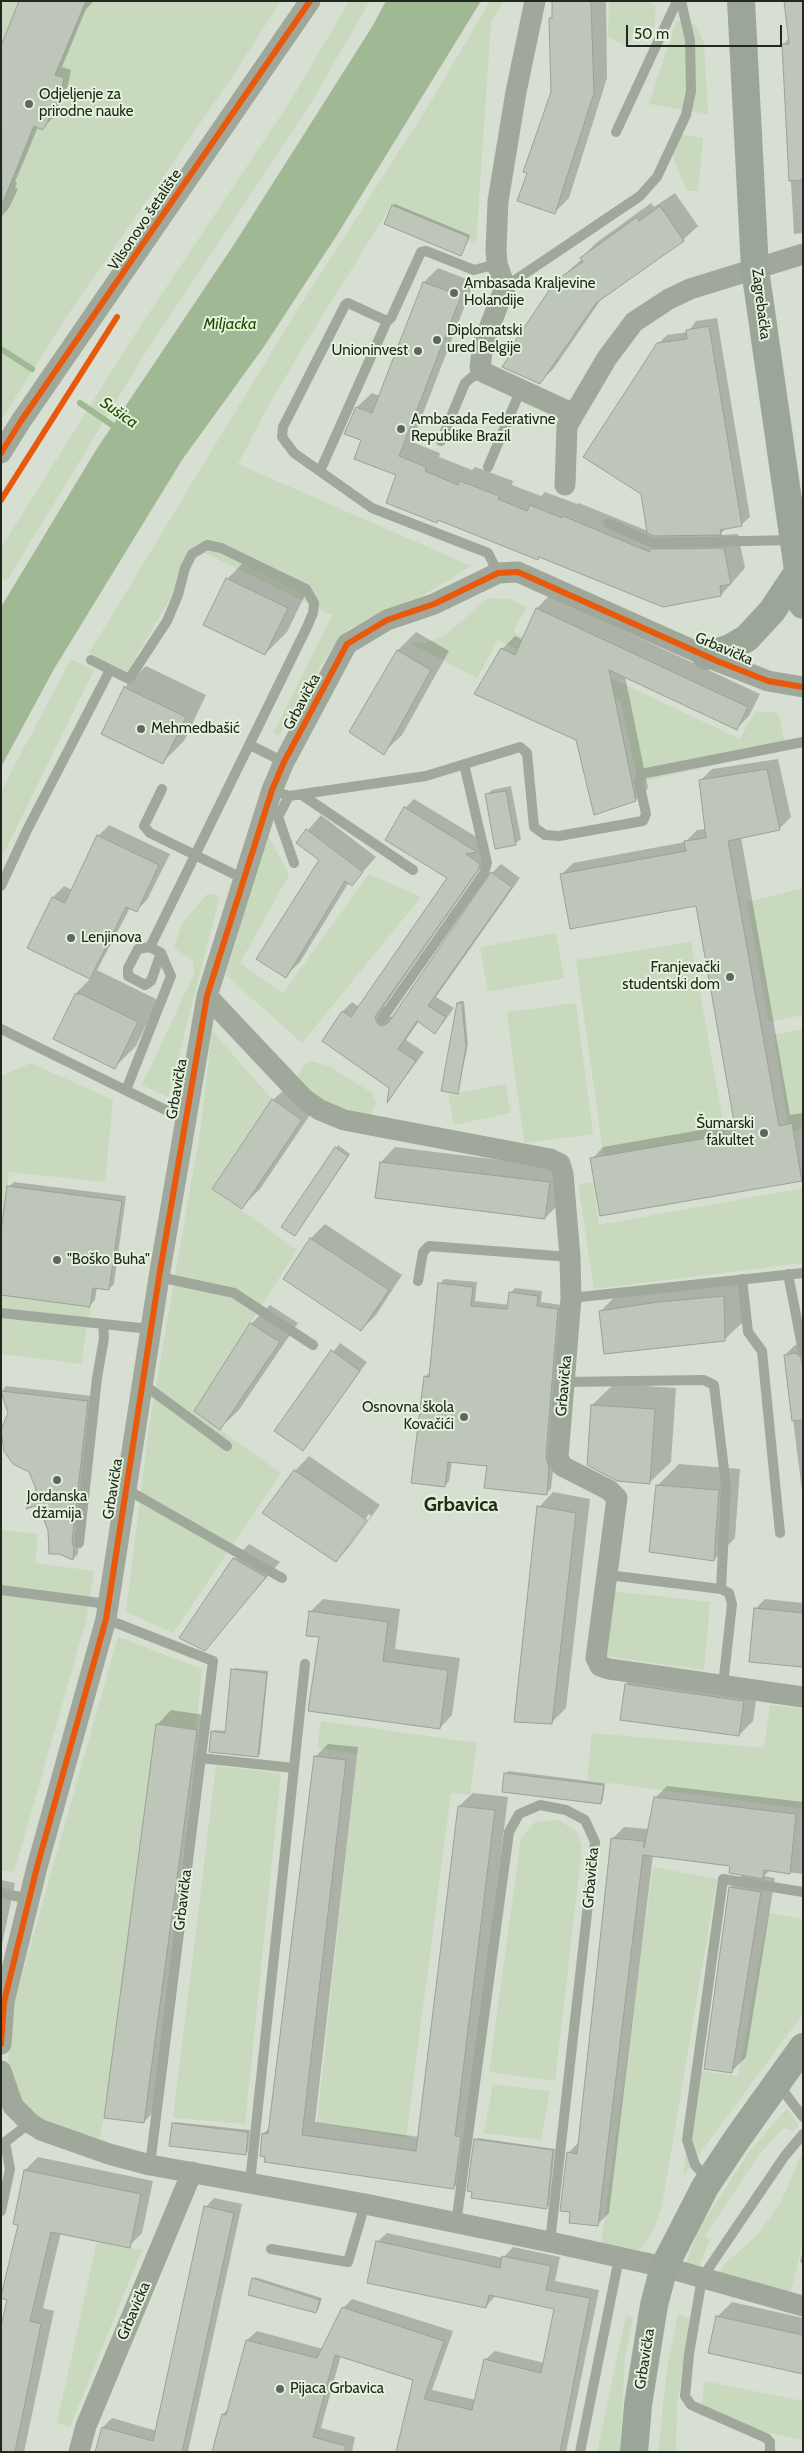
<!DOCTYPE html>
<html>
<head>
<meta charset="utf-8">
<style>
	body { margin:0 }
	#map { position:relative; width:804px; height:2453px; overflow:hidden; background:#d7dfd3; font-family:Cabin,sans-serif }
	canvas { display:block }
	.frame { position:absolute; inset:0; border:2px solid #22271f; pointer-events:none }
	.scale { position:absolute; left:626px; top:25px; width:156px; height:22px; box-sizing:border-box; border:2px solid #22271f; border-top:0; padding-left:6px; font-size:15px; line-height:18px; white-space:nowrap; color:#22271f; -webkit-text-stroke:4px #e3f2da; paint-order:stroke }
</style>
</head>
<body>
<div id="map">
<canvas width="804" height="2453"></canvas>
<div class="frame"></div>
<div class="scale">50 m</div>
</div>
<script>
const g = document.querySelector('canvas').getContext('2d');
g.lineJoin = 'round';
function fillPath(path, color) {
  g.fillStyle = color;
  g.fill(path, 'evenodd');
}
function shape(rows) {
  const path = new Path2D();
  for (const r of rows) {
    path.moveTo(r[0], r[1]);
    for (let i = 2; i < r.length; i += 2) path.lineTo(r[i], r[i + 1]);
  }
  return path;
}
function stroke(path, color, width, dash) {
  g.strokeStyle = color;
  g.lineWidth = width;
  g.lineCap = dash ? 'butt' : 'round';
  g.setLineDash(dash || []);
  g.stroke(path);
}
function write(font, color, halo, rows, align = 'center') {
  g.font = font + ' Cabin,sans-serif';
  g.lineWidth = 4;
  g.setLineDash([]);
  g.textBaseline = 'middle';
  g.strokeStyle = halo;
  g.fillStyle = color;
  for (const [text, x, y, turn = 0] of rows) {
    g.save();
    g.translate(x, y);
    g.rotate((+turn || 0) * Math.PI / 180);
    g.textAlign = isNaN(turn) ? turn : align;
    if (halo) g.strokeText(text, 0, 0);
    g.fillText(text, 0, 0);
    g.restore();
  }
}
fillPath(shape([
	[1,1,281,1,230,80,65,319,1,420],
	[349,1,370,1,308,108,149,347,7,581,1,578,1,548,135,334,293,97],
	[490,1,504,1,491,22,476,244,391,206,306,342,266,410,238,464,471,566,424,595,378,613,349,629,334,645,279,736,274,732,332,615,199,550,127,672,89,653,294,315,432,100],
	[609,1,648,1,656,5,654,28,624,45,608,37],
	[676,21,695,24,704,43,708,114,649,104],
	[680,134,703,138,698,191,687,191,671,152],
	[488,598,509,599,527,607,513,632,740,739,755,711,778,713,786,748,638,783,621,701,498,640,477,678,410,643,425,643,444,636],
	[71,659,94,670,1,859,1,791],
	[267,833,289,875,240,963,283,993,369,874,421,897,302,1043,226,975],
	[803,888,803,1015,769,1022,747,902],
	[207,894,216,894,219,899,168,1097,142,1085,194,974,193,961,174,948,181,925],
	[556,933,564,978,488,992,480,947],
	[691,942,726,1138,604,1159,576,960],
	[576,1003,593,1134,524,1143,507,1012],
	[803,1029,803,1129,789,1132,774,1035],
	[212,1031,272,1099,212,1189,297,1250,194,1411,281,1473,173,1633,126,1612,150,1420,201,1126],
	[311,1061,329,1066,372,1093,376,1102,370,1115,355,1118,303,1089,296,1078,303,1066],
	[31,1063,113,1100,105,1182,9,1172,1,1232,1,1076],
	[505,1084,511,1113,454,1125,448,1095],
	[593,1182,599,1225,803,1188,803,1263,594,1289,578,1184],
	[1,1295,90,1307,81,1364,1,1354],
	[1,1530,38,1534,35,1563,94,1571,86,1621,14,1872,1,1870],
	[613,1591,710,1602,704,1670,605,1656],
	[118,1637,202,1669,196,1729,156,1724,104,2118,99,2138,54,2128,32,2116,11,2085,8,2057,9,2032,12,2011],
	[770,1705,803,1709,803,1809,587,1780,592,1733,764,1748],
	[321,1721,477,1743,470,1795,451,1793,406,2138,317,2123,357,1754,317,1748],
	[216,1766,281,1773,245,2124,173,2118],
	[559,1820,577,1832,582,1847,555,2081,489,2072,521,1838,535,1822],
	[653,1867,717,1879,662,2205,653,2232,640,2250,601,2245],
	[768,1913,803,1919,803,2014,683,2176,697,2070,738,2076],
	[493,2084,550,2091,541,2140,484,2133],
	[787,2108,799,2126,793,2131,783,2128,759,2155,705,2236,710,2240,696,2273,684,2268,701,2225,749,2152],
	[803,2150,803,2242,790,2294,716,2278,725,2264,759,2233,782,2200],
	[97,2241,142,2250,70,2427,57,2423],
	[678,2314,690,2318,677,2406,676,2452,658,2452,667,2369],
	[626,2315,633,2318,625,2358,620,2452,597,2452],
	[704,2381,803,2401,803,2440,719,2422,702,2407]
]), '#c8d9be');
fillPath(shape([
	[386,1,481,1,337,235,263,348,182,460,54,669,1,767,1,607,96,450,233,246,372,27]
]), '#a0b893');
fillPath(shape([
	[21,1,94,1,86,9,62,67,71,70,68,85,53,118,42,128,38,127,15,182,17,183,15,188,18,189,9,208,2,216,1,42,4,43],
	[553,1,606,1,607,78,569,198,554,213,550,19,553,15],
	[803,1,803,233,794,234,783,45,789,38],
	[675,193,698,226,683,240,604,295,554,368,539,383,557,281,582,259,581,258,596,243,651,203,654,207],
	[395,204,470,235,463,252,461,255,393,206],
	[438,268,474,282,412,442,440,453,439,457,472,470,475,467,486,471,513,481,512,485,541,496,545,492,577,504,579,503,648,531,658,344,667,335,688,332,696,321,717,318,750,517,741,525,726,528,719,535,738,534,745,568,721,595,540,555,439,519,436,522,398,475,362,439,346,433,357,407,372,393,380,396,424,282],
	[249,557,309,587,287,632,265,654,205,624,227,579],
	[549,596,760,694,749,716,737,728,625,676,648,788,636,800,502,649,515,636,523,640,537,608],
	[416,632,449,651,402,735,383,753,350,732,398,650],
	[146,666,206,695,184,741,163,762,102,733,125,687],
	[778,759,791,817,779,829,741,837,790,1115,803,1113,803,1178,801,1180,592,1159,603,1147,735,1124,697,904,561,875,573,863,685,842,697,830,706,829,701,780,712,769],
	[511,786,521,839,515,844,486,795,492,790],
	[414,799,485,842,486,860,385,1005,384,1009,386,1016,394,1017,492,873,501,864,520,878,436,997,454,1008,443,1023,435,1032,419,1021,406,1040,424,1052,389,1099,390,1087,323,1041,343,1011,352,1002,359,1007,449,878,386,839,405,808],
	[321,815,376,857,352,884,349,882,300,962,285,976,320,860,297,843],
	[109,825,170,854,147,900,136,911,130,908,97,970,158,1000,136,1046,115,1067,54,1038,77,992,91,978,29,947,53,897,64,886,72,890,98,836],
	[460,1001,464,1001,468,1044,458,1092,458,1003],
	[292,1082,320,1100,260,1189,241,1208,273,1100],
	[338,1145,350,1154,297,1232,336,1148],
	[395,1147,564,1168,559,1204,545,1218,377,1197,381,1162],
	[14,1182,126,1196,114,1284,109,1289,97,1287,95,1300,90,1305,8,1187],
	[325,1224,402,1275,376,1315,361,1330,284,1278,311,1238],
	[742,1278,744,1321,725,1339,601,1311,619,1292],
	[444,1279,477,1282,475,1301,509,1305,510,1293,515,1288,542,1291,541,1302,562,1305,554,1463,551,1489,546,1493,488,1464,452,1461,449,1481,445,1486,425,1377,430,1372,440,1284],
	[270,1305,298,1323,239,1410,220,1428,196,1411,251,1324],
	[340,1343,367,1362,303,1450,276,1430],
	[803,1344,803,1499,785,1355,795,1345],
	[614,1384,676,1388,671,1462,649,1483,592,1405],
	[6,1386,92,1396,78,1554,73,1559,49,1530,38,1489,30,1471,9,1458,2,1442,4,1422,9,1413,2,1391],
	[309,1456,380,1505,350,1546,336,1561,264,1513,295,1471],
	[369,1514,371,1516,349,1546,346,1546],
	[679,1464,740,1469,735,1538,714,1560,657,1486],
	[553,1492,590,1499,566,1708,551,1723,539,1507],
	[249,1544,280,1562,205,1649,234,1559],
	[323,1599,400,1609,395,1649,460,1658,452,1715,440,1728,320,1636,310,1612],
	[765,1599,803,1603,803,1666,755,1609],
	[235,1668,268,1671,260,1754,258,1756,212,1732,215,1730,226,1731,232,1670],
	[640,1670,758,1687,753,1721,739,1735,626,1684],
	[171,1710,211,1716,158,2107,144,2122,157,1725],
	[328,1744,358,1747,315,2122,419,2137,459,1806,473,1793,508,1797,467,2123,467,2175,453,2188,263,2134,270,2127,315,1757],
	[508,1771,605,1783,603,1800,601,1803,506,1774],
	[667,1786,803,1802,803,1874,770,1870,764,1876,775,1878,746,2057,731,2072,730,1888,743,1874,732,1865,653,1855,609,2213,597,2225,568,2153,579,2142,612,1839,624,1827,649,1829,655,1798],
	[1,1880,15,1883,1,1949],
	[175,2122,250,2130,248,2151,246,2153,173,2124],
	[478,2138,555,2149,549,2205,546,2207,476,2140],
	[38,2157,153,2181,142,2233,129,2246,61,2232,43,2308,54,2311,24,2452,1,2452,8,2299,20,2224,25,2170],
	[214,2198,242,2204,188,2452,96,2452,103,2427,112,2418,157,2431,206,2207],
	[387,2233,503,2258,513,2247,560,2257,555,2281,599,2290,566,2452,398,2452,415,2379,341,2355,321,2428,355,2437,352,2452,213,2452,223,2414,229,2409,247,2340,257,2331,323,2349,343,2308,352,2299,453,2331,432,2390,476,2400,485,2360,495,2351,545,2363,555,2308,495,2296,486,2307,377,2242],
	[803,2249,803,2263,800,2262],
	[255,2277,322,2298,318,2310,316,2312,253,2279],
	[732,2302,803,2318,803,2373,717,2317]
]), '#0003');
stroke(shape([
	[1,349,32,369],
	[80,403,118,429]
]), '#a0b893', 6);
const building = shape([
	[19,1,86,1,55,75,64,78,61,94,45,127,42,130,34,126,2,205,1,46,19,1],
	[552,1,591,1,594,93,555,214,517,201,527,173,523,172,551,92,549,18,552,18,552,1],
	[784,1,803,1,803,180,789,181,782,44,789,44,784,1],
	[392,205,469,237,461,256,384,224,392,205],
	[660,206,684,241,596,303,540,384,502,367,516,346,513,344,556,280,583,262,580,258,637,217,639,221,660,206],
	[423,282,461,296,399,456,426,467,425,471,458,485,459,481,471,485,499,496,498,499,527,511,530,505,562,518,563,516,650,552,650,549,724,548,731,584,720,586,721,596,663,607,539,557,538,560,438,520,437,523,386,503,396,475,354,459,361,440,344,434,356,407,372,413,423,282],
	[709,326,742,526,720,530,721,535,654,536,647,533,641,494,583,457,657,343,687,339,686,330,709,326],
	[226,578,288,608,265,655,203,625,226,578],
	[536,608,748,707,737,730,609,670,636,801,594,815,576,740,474,694,501,648,515,655,536,608],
	[397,650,431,670,384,755,349,732,397,650],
	[124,687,186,717,163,764,101,734,124,687],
	[767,769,780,830,728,841,779,1126,792,1123,802,1181,600,1216,590,1158,736,1133,696,906,570,929,560,874,686,851,684,841,706,838,699,780,767,769],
	[506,791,516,845,495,849,485,794,506,791],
	[404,807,477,852,466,854,480,864,478,870,376,1015,375,1019,378,1024,382,1026,388,1023,491,872,512,887,428,1006,446,1017,435,1034,417,1021,398,1049,416,1061,387,1103,389,1088,322,1041,342,1011,351,1017,447,878,385,840,404,807],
	[306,829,363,872,352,886,345,881,286,978,256,959,319,860,296,843,306,829],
	[97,835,159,865,137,912,126,907,90,979,27,948,52,897,65,903,97,835],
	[75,994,81,994,138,1022,115,1069,53,1039,75,994],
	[457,1003,462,1003,466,1047,458,1094,441,1091,457,1003],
	[272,1099,302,1120,242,1209,212,1189,272,1099],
	[335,1147,348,1156,295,1236,281,1227,335,1147],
	[380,1162,550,1182,545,1219,375,1198,380,1162],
	[7,1186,122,1201,109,1290,93,1288,90,1307,1,1295,1,1232,7,1186],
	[310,1238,389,1290,361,1331,283,1279,310,1238],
	[438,1283,473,1287,471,1306,507,1309,509,1292,538,1296,537,1306,558,1309,546,1456,549,1468,547,1495,484,1488,487,1466,448,1462,445,1487,411,1483,424,1376,429,1377,438,1283],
	[724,1296,725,1341,604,1354,599,1311,658,1302,724,1296],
	[250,1323,280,1342,220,1430,194,1411,250,1323],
	[331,1350,360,1371,303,1451,274,1431,331,1350],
	[796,1353,801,1358,803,1369,803,1420,792,1421,784,1355,796,1353],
	[1,1391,88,1401,72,1542,74,1548,73,1560,59,1554,49,1554,48,1530,38,1505,26,1509,36,1489,29,1472,13,1464,4,1451,1,1430,8,1413,1,1391],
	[591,1405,655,1409,650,1484,617,1481,587,1465,591,1405],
	[294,1470,367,1520,336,1562,262,1513,294,1470],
	[656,1485,719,1490,714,1561,649,1552,656,1485],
	[537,1506,576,1513,552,1724,514,1722,537,1506],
	[233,1558,266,1577,205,1651,179,1638,233,1558],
	[754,1608,803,1613,803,1667,749,1662,754,1608],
	[309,1611,388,1622,383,1661,448,1670,440,1729,308,1711,319,1637,306,1636,309,1611],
	[231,1669,267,1673,258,1757,209,1752,211,1731,225,1733,231,1669],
	[625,1684,744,1701,739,1736,620,1720,625,1684],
	[156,1724,197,1730,144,2123,104,2118,156,1724],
	[314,1756,346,1760,302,2135,416,2151,458,1806,495,1810,455,2136,461,2137,454,2189,264,2162,265,2157,260,2156,262,2133,268,2134,314,1756],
	[504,1773,604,1785,601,1804,502,1792,504,1773],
	[654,1797,796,1814,790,1874,764,1870,763,1879,729,1873,730,1866,643,1855,598,2226,569,2223,570,2212,560,2211,567,2152,577,2154,611,1838,644,1841,644,1848,654,1797],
	[729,1887,761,1892,732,2073,704,2069,729,1887],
	[172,2123,248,2132,246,2155,169,2146,172,2123],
	[474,2139,553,2150,547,2209,471,2198,472,2192,467,2191,474,2139],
	[24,2170,141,2194,130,2248,51,2232,30,2321,41,2324,15,2452,1,2452,1,2326,7,2300,1,2298,1,2296,18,2225,13,2224,24,2170],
	[204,2206,234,2213,182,2452,95,2452,102,2427,153,2441,204,2206],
	[376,2241,500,2268,502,2256,551,2266,546,2290,590,2298,560,2452,396,2452,413,2380,335,2355,313,2437,346,2446,345,2452,212,2452,222,2414,226,2415,246,2340,317,2358,342,2307,444,2341,424,2399,472,2410,484,2359,541,2373,554,2309,489,2295,486,2308,367,2283,376,2241],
	[252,2278,320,2300,316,2313,248,2295,252,2278],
	[716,2316,803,2335,803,2374,708,2353,716,2316]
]);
fillPath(building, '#bdc6b8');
stroke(building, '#9aa198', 1);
stroke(shape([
	[616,132,677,1],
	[497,264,474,270,426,251,421,252,391,318,387,321,348,303,345,305,283,427,282,437,294,453,372,508,488,553,498,573],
	[505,287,640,196,657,177,686,115,691,91,690,40,681,1],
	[441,441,465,383,472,377,485,373],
	[488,467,521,389],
	[320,471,387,321],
	[608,523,653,543,792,540],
	[91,660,129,679,167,621,178,595,185,568,192,554,207,545,221,548,306,589,314,603,313,613,307,627,150,947,161,953,171,976,126,1090],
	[250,745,284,762],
	[162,789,144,826,150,833,244,879],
	[272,790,289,796,426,776,520,747,527,753,534,827,545,835,559,836,643,821,646,814,639,782,641,774,803,742],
	[302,795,413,870],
	[289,796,278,817,294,863],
	[1,886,27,830,110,670],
	[150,947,138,949,128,968,128,976,145,985,151,981,161,953],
	[382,1019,484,873,487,863,464,764],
	[1,1029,184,1119],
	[788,1274,803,1351],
	[159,1277,234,1293,313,1345],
	[742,1279,748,1332,762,1351,780,1533],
	[418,1281,423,1252,429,1246,570,1257],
	[571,1298,803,1273],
	[1,1313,150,1329],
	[564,1382,704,1380,714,1385,726,1487,721,1589],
	[143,1384,227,1446],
	[126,1489,282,1578],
	[79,1543,97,1378,104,1338,103,1324],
	[608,1575,721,1589,729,1593,732,1604,723,1685],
	[1,1590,108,1604],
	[106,1619,213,1661,150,2165],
	[200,1758,294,1768],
	[1,1893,30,1899],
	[778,2084,803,2117],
	[1,2143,5,2142,30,2123],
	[709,2180,695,2165,687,2140,723,1879,803,1892],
	[250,2182,305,1664],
	[1,2211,10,2169,5,2142],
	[456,2224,509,1832,519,1814,540,1805,566,1810,585,1820,595,1842,550,2242],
	[271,2249,348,2262,365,2204],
	[580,2452,619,2258],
	[770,2452,770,2442,766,2438,691,2405,685,2396,689,2354,702,2278,784,2157,803,2134]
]), '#9fa89a', 10);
stroke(shape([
	[535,1,516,92,498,201,496,250,497,264,505,287,483,344,480,368,485,373,574,414],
	[1,453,21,421,310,1],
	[565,485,567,426,607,358,634,322,669,299,690,289,803,254],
	[207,996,304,1099,320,1110,344,1120,550,1159,560,1164,563,1174,570,1257,571,1298,558,1457,562,1466,609,1490,617,1498,596,1658,600,1666,609,1669,803,1697],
	[1,2044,4,2002,37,1867,106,1619,159,1277,207,996,272,790,284,762,347,644,387,620,434,604,498,573,518,572,717,661,768,681,803,687],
	[1,2071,13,2106,30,2123,41,2130,109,2154,150,2165,365,2204,550,2242,664,2267,803,2306],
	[79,2452,86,2426,192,2172]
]), '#9fa89a', 21);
stroke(shape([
	[741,1,755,269,803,605],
	[706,656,730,648,747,638,772,611,798,572],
	[634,2452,638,2405,654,2305,664,2267,705,2187,737,2139,803,2047]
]), '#9ca698', 28);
stroke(shape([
	[1,453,21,421,310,1],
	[1,500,117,317],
	[1,2044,4,2002,37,1867,106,1619,159,1277,207,996,272,790,284,762,347,644,387,620,434,604,498,573,518,572,717,661,768,681,803,687]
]), '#e8590c', 6);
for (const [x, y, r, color] of [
	[29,104,5,"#61675e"],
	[454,293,5,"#61675e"],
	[437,340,5,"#61675e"],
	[418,351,5,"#61675e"],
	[401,429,5,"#61675e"],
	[141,729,5,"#61675e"],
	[71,938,5,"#61675e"],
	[730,977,5,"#61675e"],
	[764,1133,5,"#61675e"],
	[57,1260,5,"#61675e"],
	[464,1417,5,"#61675e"],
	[57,1480,5,"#61675e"],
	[280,2389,5,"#61675e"]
]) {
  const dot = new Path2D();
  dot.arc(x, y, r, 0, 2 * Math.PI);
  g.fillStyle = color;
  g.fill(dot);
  stroke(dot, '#e3f2da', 2);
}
write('15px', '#22271f', '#e3f2da', [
	["Odjeljenje za",39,95],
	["prirodne nauke",39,112],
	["Ambasada Kraljevine",464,284],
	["Holandije",464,301],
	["Diplomatski",447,331],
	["ured Belgije",447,348],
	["Unioninvest",408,351,"right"],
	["Ambasada Federativne",411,420],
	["Republike Brazil",411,437],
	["Mehmedbašić",151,729],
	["Lenjinova",81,938],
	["Franjevački",720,968,"right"],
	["studentski dom",720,985,"right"],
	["Šumarski",754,1124,"right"],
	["fakultet",754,1141,"right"],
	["\"Boško Buha\"",67,1260],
	["Osnovna škola",454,1408,"right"],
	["Kovačići",454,1425,"right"],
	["Jordanska",57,1497,"center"],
	["džamija",57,1514,"center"],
	["Pijaca Grbavica",290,2389]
], 'left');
write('15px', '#22271f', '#e3f2da', [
	["Vilsonovo šetalište",145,220,-56],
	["Zagrebačka",761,304,83],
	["Grbavička",724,649,23],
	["Grbavička",302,702,-62],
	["Grbavička",177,1089,-80],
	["Grbavička",564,1386,-85],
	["Grbavička",113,1489,-81],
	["Grbavička",591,1878,-85],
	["Grbavička",183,1900,-83],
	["Grbavička",134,2311,-67],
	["Grbavička",645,2359,-81]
]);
write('italic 16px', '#234900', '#e3f2da', [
	["Miljacka",230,324],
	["Sušica",119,413,35]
]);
write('bold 20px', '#222e1c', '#e3f2da', [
	["Grbavica",461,1505]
]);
</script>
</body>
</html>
